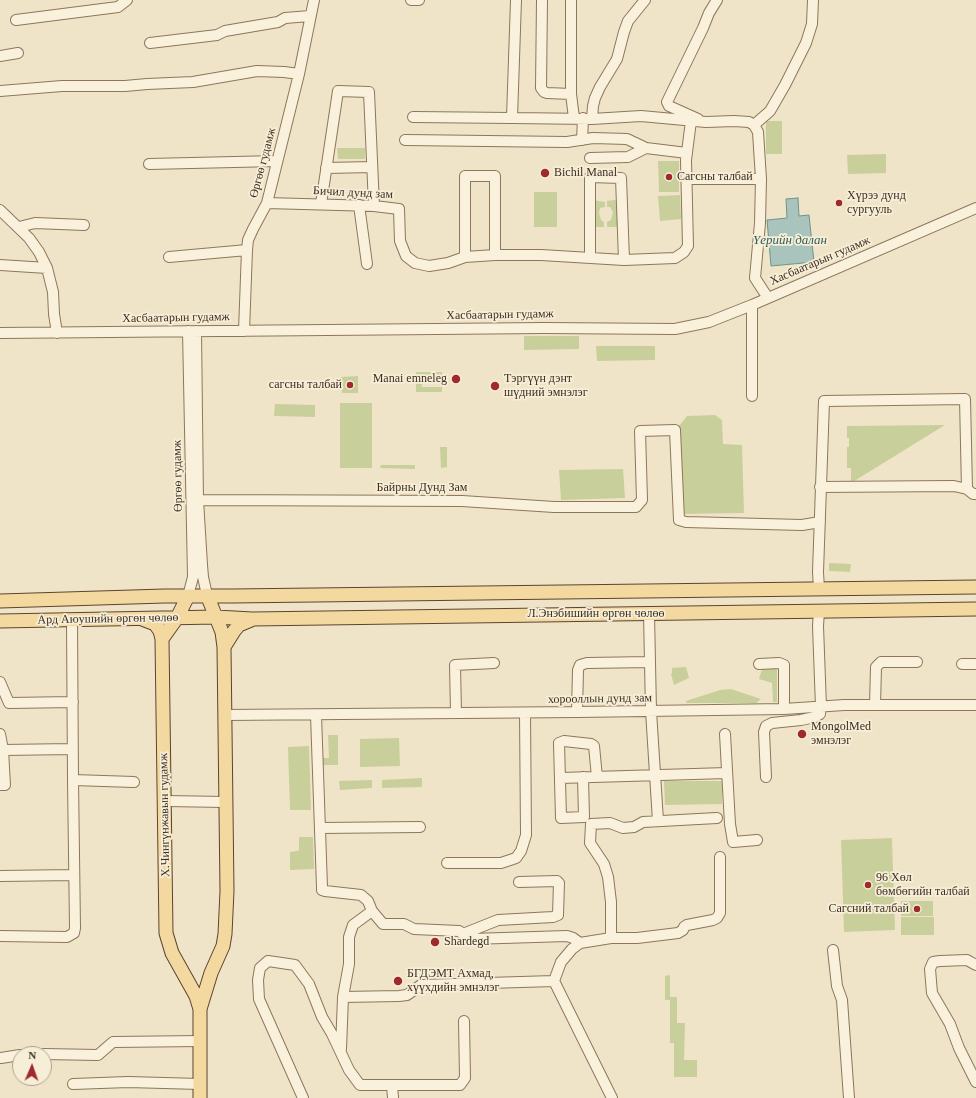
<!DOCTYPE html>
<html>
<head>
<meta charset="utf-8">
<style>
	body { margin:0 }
	#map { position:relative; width:976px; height:1098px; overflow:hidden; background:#f0e4c8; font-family:"Times New Roman",serif }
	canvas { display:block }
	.north { position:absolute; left:12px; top:1046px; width:40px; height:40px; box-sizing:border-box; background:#f7eed8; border:1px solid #ada18e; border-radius:50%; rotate:2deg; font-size:11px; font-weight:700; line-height:16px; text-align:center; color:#3d2e20 }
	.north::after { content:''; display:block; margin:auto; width:14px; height:18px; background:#9e2a2b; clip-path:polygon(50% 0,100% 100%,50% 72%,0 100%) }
</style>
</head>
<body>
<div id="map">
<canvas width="976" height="1098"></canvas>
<div class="north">N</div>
</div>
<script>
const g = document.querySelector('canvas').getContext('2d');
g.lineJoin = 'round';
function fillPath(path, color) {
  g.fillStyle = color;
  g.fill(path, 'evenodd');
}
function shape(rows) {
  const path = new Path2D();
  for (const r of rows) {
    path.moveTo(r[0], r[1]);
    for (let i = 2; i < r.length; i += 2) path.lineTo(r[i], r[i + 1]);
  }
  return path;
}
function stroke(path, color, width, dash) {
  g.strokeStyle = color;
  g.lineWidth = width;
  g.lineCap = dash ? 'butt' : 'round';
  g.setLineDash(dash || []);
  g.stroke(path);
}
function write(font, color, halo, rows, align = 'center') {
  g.font = font + ' "Times New Roman",serif';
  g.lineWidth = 3.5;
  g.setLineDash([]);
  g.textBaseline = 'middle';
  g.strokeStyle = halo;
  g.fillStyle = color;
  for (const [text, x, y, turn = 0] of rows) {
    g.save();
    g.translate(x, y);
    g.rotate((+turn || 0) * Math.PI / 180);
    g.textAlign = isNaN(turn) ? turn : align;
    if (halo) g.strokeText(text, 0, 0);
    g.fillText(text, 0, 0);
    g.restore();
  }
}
fillPath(shape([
	[766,121,782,121,782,154,766,154],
	[337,148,365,148,365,159,338,159],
	[886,154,886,173,848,174,847,155],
	[658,161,679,161,679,192,659,192],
	[534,192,557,192,557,227,534,227],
	[680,195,681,219,660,221,658,196],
	[593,200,605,202,605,207,600,208,599,213,601,220,604,222,604,227,592,227],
	[614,200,619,201,619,227,607,227,607,222,611,220,613,212,610,207,607,207,607,201],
	[524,336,579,336,579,349,524,350],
	[596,346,655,346,655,360,597,361],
	[416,372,442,372,442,379,422,378,422,387,442,387,442,392,416,392],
	[358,376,358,393,342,393,341,377],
	[340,403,372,403,372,468,340,468],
	[275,404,315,405,315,417,274,416],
	[715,415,722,420,723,444,742,445,744,513,682,514,679,426,687,416],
	[945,425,851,483,851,468,847,468,847,447,849,447,849,438,847,438,847,426],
	[440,447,447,447,447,467,441,468],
	[381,465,415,465,415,469,380,468],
	[623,469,625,498,561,500,559,470],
	[829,563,851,564,850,572,829,571],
	[763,666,777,666,777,702,773,702,772,683,759,679],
	[686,667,689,678,674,685,671,674,672,673,672,668],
	[731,689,761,699,756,703,686,703,686,701,720,690],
	[328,735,338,735,338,765,323,765,323,758,329,758],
	[399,738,400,766,360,767,360,739],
	[309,746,311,810,290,810,288,747],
	[422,778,422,787,382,788,382,780],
	[372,780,372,788,340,790,339,781],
	[664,781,722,781,722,804,665,805],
	[299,837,313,837,314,869,290,870,290,852,297,851,299,850],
	[892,838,895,930,844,932,841,840],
	[901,901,933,901,933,916,901,916],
	[901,917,934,917,934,935,901,935],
	[670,975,670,997,677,997,677,1023,685,1023,684,1060,697,1060,697,1077,674,1077,674,1043,670,1043,670,1000,665,1000,665,976]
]), '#c9cf9b');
const water = shape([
	[798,198,799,216,809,215,814,262,771,266,767,220,787,218,786,199,798,198]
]);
fillPath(water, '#a9c4bc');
stroke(water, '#6f938a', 1);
const minor = shape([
	[411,0,419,0],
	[516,0,512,118,592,119,641,116,706,122,734,121,749,122,754,125,758,132,761,179,760,223,755,278,768,298],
	[542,0,541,88,544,92,547,93,571,94],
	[571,0,571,94,574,118],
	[16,20,118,7,127,0],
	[150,43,217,35,225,31,278,22,285,18,310,16],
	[0,56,18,53],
	[0,91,62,86,125,86,147,84,193,82,257,71,284,72,299,74],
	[413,117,512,118],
	[592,119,593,106,595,98,600,87,617,59,624,32,628,21,645,0],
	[698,119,669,106,667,102,703,28,709,13,717,0],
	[754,125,770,111,785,85,806,43,812,24,813,0],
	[405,140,567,142,593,138,627,139,646,148,687,153],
	[582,140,583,118],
	[590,158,628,157,646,148],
	[149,164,277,161],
	[326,168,372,167],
	[686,179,761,179],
	[267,203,374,206,399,209,400,241,406,256,415,263,429,266,448,263,465,257,495,255,541,255,624,260,675,258,684,252,688,246,686,160,691,121],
	[321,204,338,91,369,92,374,206],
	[359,205,367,264],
	[0,210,29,238,39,252,47,268,53,292,54,314,57,333],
	[19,227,35,223,84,225],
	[169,257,247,250],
	[465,257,465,176,495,176,495,255],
	[590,258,590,177,621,178,624,260],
	[0,265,47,268],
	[188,331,193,577,188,596],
	[196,331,198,500,202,565,203,577,207,595],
	[244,331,247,250,248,240,253,229,267,203,299,74,314,0],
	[0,333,544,328,675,329,709,322,752,305,976,208],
	[752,396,752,305],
	[820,487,954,486,967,489,973,494,976,494],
	[198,500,462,501,554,507,636,507,642,500,640,431,675,430,679,520,686,522,802,525,820,522],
	[819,589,818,572,824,401,965,399,967,489],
	[649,614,651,711,658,821],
	[759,664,779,663,784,665,784,709],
	[962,664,976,664],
	[0,682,9,703,73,702],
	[875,705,876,667,881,662,917,662],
	[577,712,578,670,580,665,587,663,650,662],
	[456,713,455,665,494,663],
	[225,715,577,712,784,709,844,705,976,705],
	[316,715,322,887,322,890,325,891,361,895,368,901,372,911,353,925,349,937,349,964,343,997,341,1049],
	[0,734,3,750,5,785,0,785],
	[725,734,730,824,733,842,757,840],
	[3,750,72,749],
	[583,777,584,817,561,818,559,743,564,741,591,744,594,746,597,777],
	[766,777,764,732,766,726,772,723,801,720,815,717,820,714,821,707,818,626,819,611],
	[560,778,727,773],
	[73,780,134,782],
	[165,801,226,802],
	[320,828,420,827],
	[447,863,501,863,516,858,521,851,526,835,525,713],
	[0,876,74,875],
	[372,911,383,924,404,924,414,929,459,931,471,939,567,936,573,938,580,943],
	[463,934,498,920,553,917,558,915,559,883,557,881,519,882],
	[0,936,67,937,74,933,75,928,73,780,72,620],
	[611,938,611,902,608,877,604,864,590,843,591,824,610,823,623,828,634,827,643,822,717,818],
	[833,950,837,986,842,1000,849,1098],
	[976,965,967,960,940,961,933,962,930,969,932,993,950,1024,959,1048,976,1082],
	[343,997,399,996,407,995,421,985,554,981],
	[44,1054,98,1055,113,1042,200,1041],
	[1,1058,20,1055],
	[73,1084,128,1082,200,1084],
	[392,1085,393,1098],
	[303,1098,259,999,258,980,260,968,268,961,295,965,309,984,322,1017,332,1034,349,1070,360,1085,460,1085,465,1078,464,1021],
	[612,1098,554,981,561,962,572,949,580,943,611,938,637,938,678,933,683,930,684,927,687,925,713,920,717,918,720,913,720,857]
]);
const major = shape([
	[0,601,165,596,232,596,976,587],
	[142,619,155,624,160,631,162,639,166,933,172,953,196,996,200,1009],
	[0,621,216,617,252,619,976,609],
	[162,639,177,618,188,596],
	[224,647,234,631,239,625,251,620],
	[200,1098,200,1009,211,973,223,946,225,934,227,891,224,647,222,632,207,595]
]);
stroke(minor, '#8d765c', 12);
stroke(major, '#5b4430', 15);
stroke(minor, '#faf1dc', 10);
stroke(major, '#f3d9a0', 13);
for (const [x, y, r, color] of [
	[545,173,5,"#9e2a2b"],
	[669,177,4,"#9e2a2b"],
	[839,203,4,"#9e2a2b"],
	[456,379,5,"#9e2a2b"],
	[350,385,4,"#9e2a2b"],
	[495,386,5,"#9e2a2b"],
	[802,734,5,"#9e2a2b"],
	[868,885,4,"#9e2a2b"],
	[917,909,4,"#9e2a2b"],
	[435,942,5,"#9e2a2b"],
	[398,981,5,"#9e2a2b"]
]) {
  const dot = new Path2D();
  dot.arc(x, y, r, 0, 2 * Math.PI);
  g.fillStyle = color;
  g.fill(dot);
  stroke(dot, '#f7eed8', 1.5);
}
write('12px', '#3d2e20', '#f7eed8', [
	["Өргөө гудамж",263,163,-75],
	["Бичил дунд зам",353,193,3],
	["Хасбаатарын гудамж",820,261,-23],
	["Хасбаатарын гудамж",500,315,-1],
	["Хасбаатарын гудамж",176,318,-1],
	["Өргөө гудамж",178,476,-91],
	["Байрны Дунд Зам",422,488],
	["Л.Энэбишийн өргөн чөлөө",596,614],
	["Ард Аюушийн өргөн чөлөө",108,619,-1],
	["хорооллын дунд зам",600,699,-1],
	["Х.Чингүнжавын гудамж",165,815,-91]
]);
write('12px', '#3d2e20', '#f7eed8', [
	["Bichil Manal",554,173],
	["Сагсны талбай",677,177],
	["Хүрээ дунд",847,196],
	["сургууль",847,210],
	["Manai emneleg",447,379,"right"],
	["Тэргүүн дэнт",504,379],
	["шүдний эмнэлэг",504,393],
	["сагсны талбай",342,385,"right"],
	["MongolMed",811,727],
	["эмнэлэг",811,741],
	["96 Хөл",876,878],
	["бөмбөгийн талбай",876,892],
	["Сагсний талбай",909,909,"right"],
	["Shardegd",444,942],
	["БГДЭМТ Ахмад,",407,974],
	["хүүхдийн эмнэлэг",407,988]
], 'left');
write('italic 13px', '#2f5d5a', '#f7eed8', [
	["Үерийн далан",790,241]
]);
</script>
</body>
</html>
